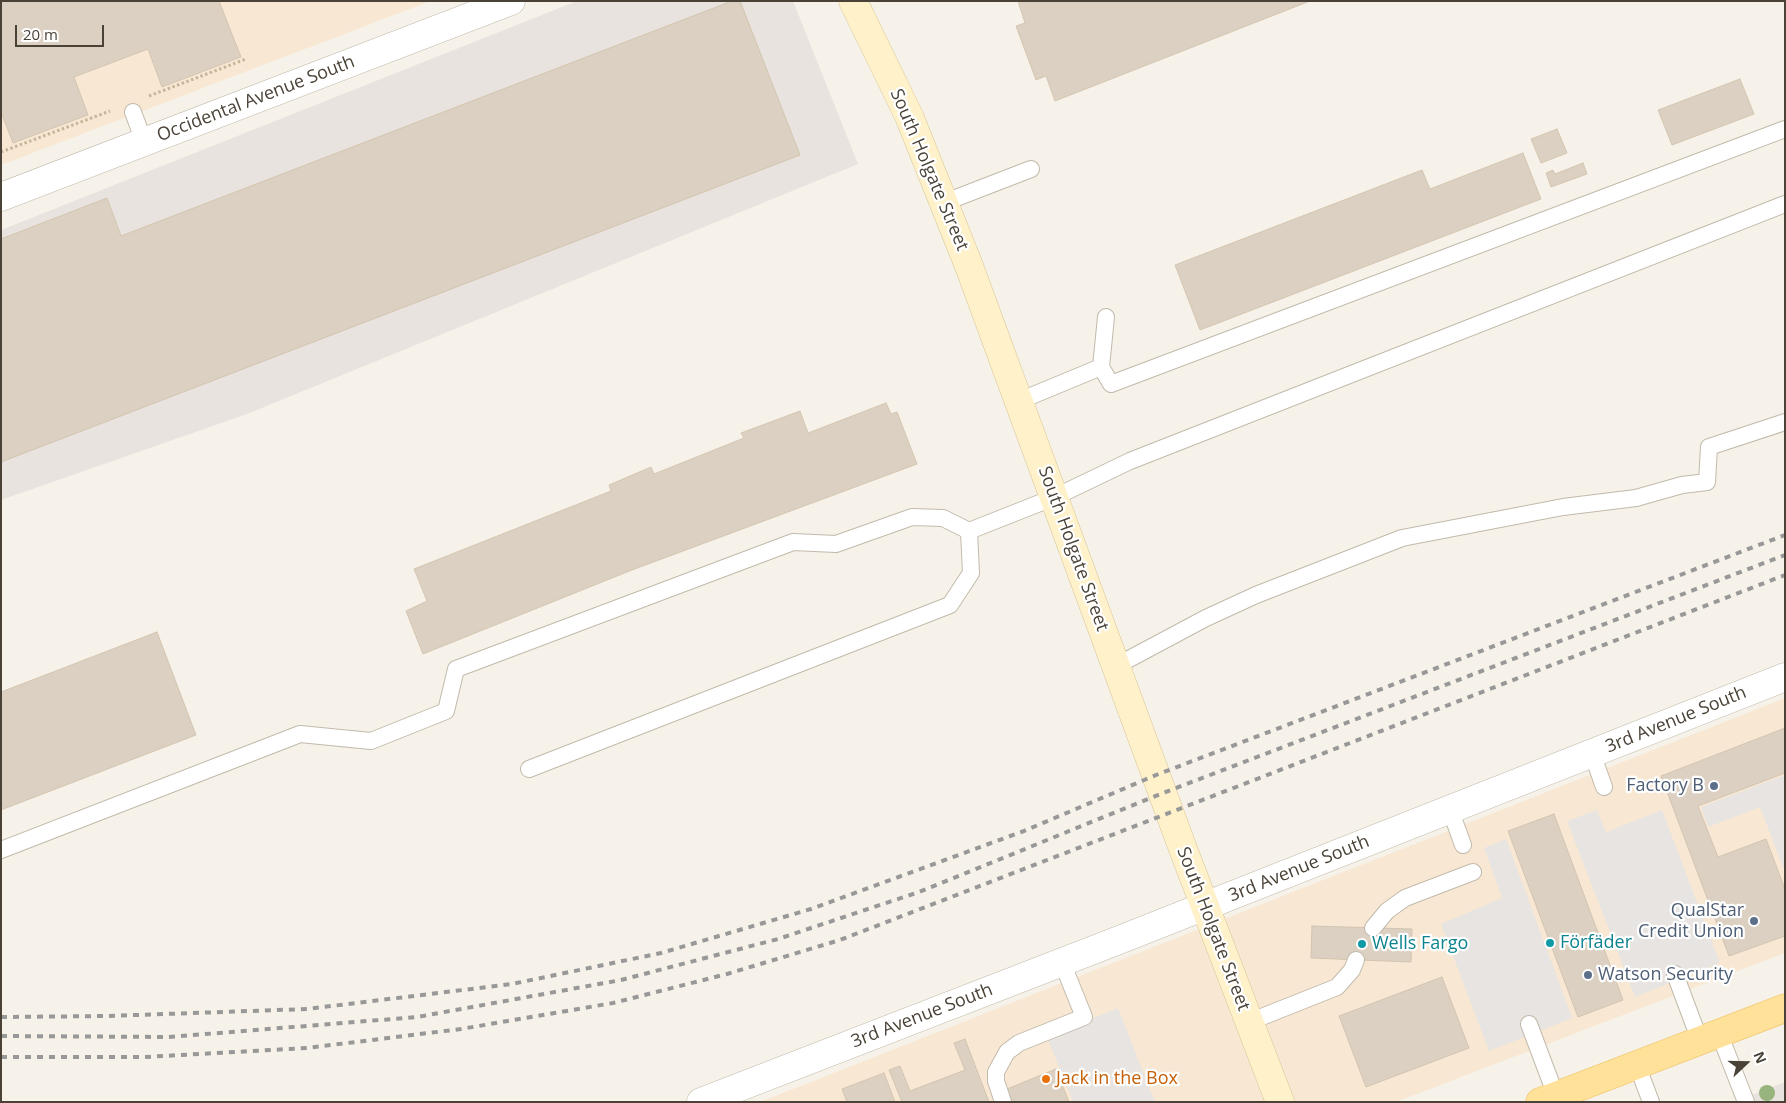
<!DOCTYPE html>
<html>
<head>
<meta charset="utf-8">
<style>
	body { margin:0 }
	#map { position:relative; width:1786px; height:1103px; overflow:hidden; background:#f6f2e9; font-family:"Open Sans",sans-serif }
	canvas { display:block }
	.frame { position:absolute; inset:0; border:2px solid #4a4237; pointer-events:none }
	.north { position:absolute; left:1721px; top:1038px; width:50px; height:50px; -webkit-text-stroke:4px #fff; paint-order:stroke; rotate:69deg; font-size:14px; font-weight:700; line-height:20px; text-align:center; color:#4a4237 }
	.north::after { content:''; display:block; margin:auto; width:18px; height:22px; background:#4a4237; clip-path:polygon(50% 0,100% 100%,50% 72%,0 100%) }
	.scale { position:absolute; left:15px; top:25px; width:89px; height:22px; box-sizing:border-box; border:2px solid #4a4237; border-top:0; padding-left:6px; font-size:15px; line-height:18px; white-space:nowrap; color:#4a4237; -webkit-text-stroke:4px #fff; paint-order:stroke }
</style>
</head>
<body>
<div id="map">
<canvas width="1786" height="1103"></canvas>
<div class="frame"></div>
<div class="north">N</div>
<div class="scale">20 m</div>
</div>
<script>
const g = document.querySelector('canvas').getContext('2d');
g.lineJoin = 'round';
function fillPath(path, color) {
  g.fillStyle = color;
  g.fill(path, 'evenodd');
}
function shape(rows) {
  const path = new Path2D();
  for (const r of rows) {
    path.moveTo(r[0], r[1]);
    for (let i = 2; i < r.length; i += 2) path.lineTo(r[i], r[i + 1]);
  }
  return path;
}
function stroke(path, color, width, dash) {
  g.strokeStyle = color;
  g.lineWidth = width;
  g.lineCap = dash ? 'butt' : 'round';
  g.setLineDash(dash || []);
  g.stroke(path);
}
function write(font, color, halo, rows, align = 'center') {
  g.font = font + ' "Open Sans",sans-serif';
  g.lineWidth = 4.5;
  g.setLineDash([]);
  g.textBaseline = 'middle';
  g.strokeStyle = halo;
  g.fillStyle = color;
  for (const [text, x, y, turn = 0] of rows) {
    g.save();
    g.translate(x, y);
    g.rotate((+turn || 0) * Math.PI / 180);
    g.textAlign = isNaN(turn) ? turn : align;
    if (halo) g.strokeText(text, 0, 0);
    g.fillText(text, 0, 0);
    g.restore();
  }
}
fillPath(shape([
	[1,1,431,1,1,165],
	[1785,698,1785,953,1396,1102,760,1102]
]), '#f8e8d3');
fillPath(shape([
	[577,1,793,1,858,164,247,414,1,500,1,230],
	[1785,1082,1785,1102,1734,1102]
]), '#e8e3de');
fillPath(shape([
	[1785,775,1785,872,1760,807,1708,827,1701,807],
	[1597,810,1606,832,1662,810,1720,963,1635,997,1567,821],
	[1506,839,1572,1018,1489,1051,1441,924,1502,898,1484,848],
	[1118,1008,1155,1102,1073,1102,1047,1037]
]), '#e7e4e1');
const building = shape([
	[1,1,219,1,241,57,162,87,148,49,74,77,88,115,13,143,1,112,1,1],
	[732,1,740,1,800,155,1,462,1,239,107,198,121,236,732,1],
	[1018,1,1310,1,1055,101,1046,76,1036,80,1016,26,1025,23,1018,1],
	[1740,79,1754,114,1672,145,1658,110,1740,79],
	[1557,129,1567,153,1541,163,1531,139,1557,129],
	[1523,153,1541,199,1200,330,1175,265,1422,170,1430,189,1523,153],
	[1583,163,1587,174,1551,187,1546,173,1553,170,1555,174,1583,163],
	[886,403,891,414,897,412,917,464,632,570,423,654,406,611,427,601,414,569,611,491,609,485,651,467,654,474,744,438,741,433,800,411,808,433,886,403],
	[157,632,196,735,1,810,1,692,157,632],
	[1785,728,1785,773,1698,806,1718,857,1766,839,1785,889,1785,936,1729,956,1661,776,1785,728],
	[1554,814,1623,1000,1578,1017,1508,831,1554,814],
	[1312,926,1412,929,1411,962,1311,958,1312,926],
	[1442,977,1469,1048,1366,1087,1339,1016,1442,977],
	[965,1039,989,1102,902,1102,889,1070,900,1066,910,1091,965,1070,954,1043,965,1039],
	[1056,1069,1069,1102,1012,1102,1007,1089,1056,1069],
	[884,1073,895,1102,847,1102,842,1089,884,1073]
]);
fillPath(building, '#dbd0c1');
stroke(building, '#d4c5b0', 1);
const service = shape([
	[133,112,144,142],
	[943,203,1031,169],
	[1101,367,1111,384,1785,129],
	[1019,401,1101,367,1106,317],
	[1116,666,1206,618,1256,595,1402,538,1563,507,1636,498,1682,485,1707,482,1709,447,1785,422],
	[1592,753,1604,787],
	[529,769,950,605,971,573,969,531,1055,497,1130,461,1785,204],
	[1450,809,1463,845],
	[1,850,300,734,371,741,446,711,456,669,793,542,836,544,912,517,943,518,969,531],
	[1373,928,1387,911,1405,898,1473,872],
	[1675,974,1700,1041],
	[1249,1022,1337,987,1352,970,1356,960],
	[1529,1024,1556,1096],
	[1719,1033,1746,1102],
	[1637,1065,1651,1102],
	[1003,1102,996,1081,996,1072,1007,1052,1019,1043,1084,1017,1062,962]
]);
const minor = shape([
	[1,197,511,1],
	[701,1102,1114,942,1785,677]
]);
const secondary = shape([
	[853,1,909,116,969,266,1183,849,1280,1102]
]);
const primary = shape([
	[1540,1102,1785,1008]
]);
stroke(service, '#c2baab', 18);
stroke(minor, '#c2baab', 29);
stroke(secondary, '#d9c696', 29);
stroke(primary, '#edc160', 29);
stroke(shape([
	[149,96,246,59],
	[1,152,110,111]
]), '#c5b69b', 3, [2.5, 2.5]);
stroke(service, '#fff', 16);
stroke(minor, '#fff', 28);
stroke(secondary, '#fff1ca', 28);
stroke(primary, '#ffe199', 28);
stroke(shape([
	[1,1017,108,1016,307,1009,512,984,661,953,811,909,1024,831,1156,775,1785,535],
	[1,1036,169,1037,417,1017,621,980,778,939,919,892,1163,793,1785,555],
	[1,1057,145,1057,307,1048,461,1029,613,1003,727,974,840,940,1785,575]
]), '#989898', 4, [6, 6]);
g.fillStyle = '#97b47d';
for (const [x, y] of [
	[1767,1093]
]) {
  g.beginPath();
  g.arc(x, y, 8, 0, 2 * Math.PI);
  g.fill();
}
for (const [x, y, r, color] of [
	[1714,786,5,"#5c6f8a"],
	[1754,921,5,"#5c6f8a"],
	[1550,943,5,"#0f9aa8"],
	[1362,944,5,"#0f9aa8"],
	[1588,975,5,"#5c6f8a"],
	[1046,1079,5,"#e8710a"]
]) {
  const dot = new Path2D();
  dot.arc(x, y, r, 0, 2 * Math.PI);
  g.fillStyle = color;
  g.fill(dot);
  stroke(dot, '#fff', 2);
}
write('18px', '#4a4237', '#fff', [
	["Occidental Avenue South",256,99,-21],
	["South Holgate Street",929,170,67],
	["South Holgate Street",1073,549,70],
	["3rd Avenue South",1676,720,-22],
	["3rd Avenue South",1299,869,-22],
	["South Holgate Street",1213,929,69],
	["3rd Avenue South",922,1016,-21]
]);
write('18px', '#4e5e75', '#fff', [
	["Factory B",1704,786],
	["QualStar",1744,911],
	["Credit Union",1744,932],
	["Watson Security",1598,975,"left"]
], 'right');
write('18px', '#0d838f', '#fff', [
	["Förfäder",1560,943],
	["Wells Fargo",1372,944]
], 'left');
write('18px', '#c56008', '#fff', [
	["Jack in the Box",1056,1079]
], 'left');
</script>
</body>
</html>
